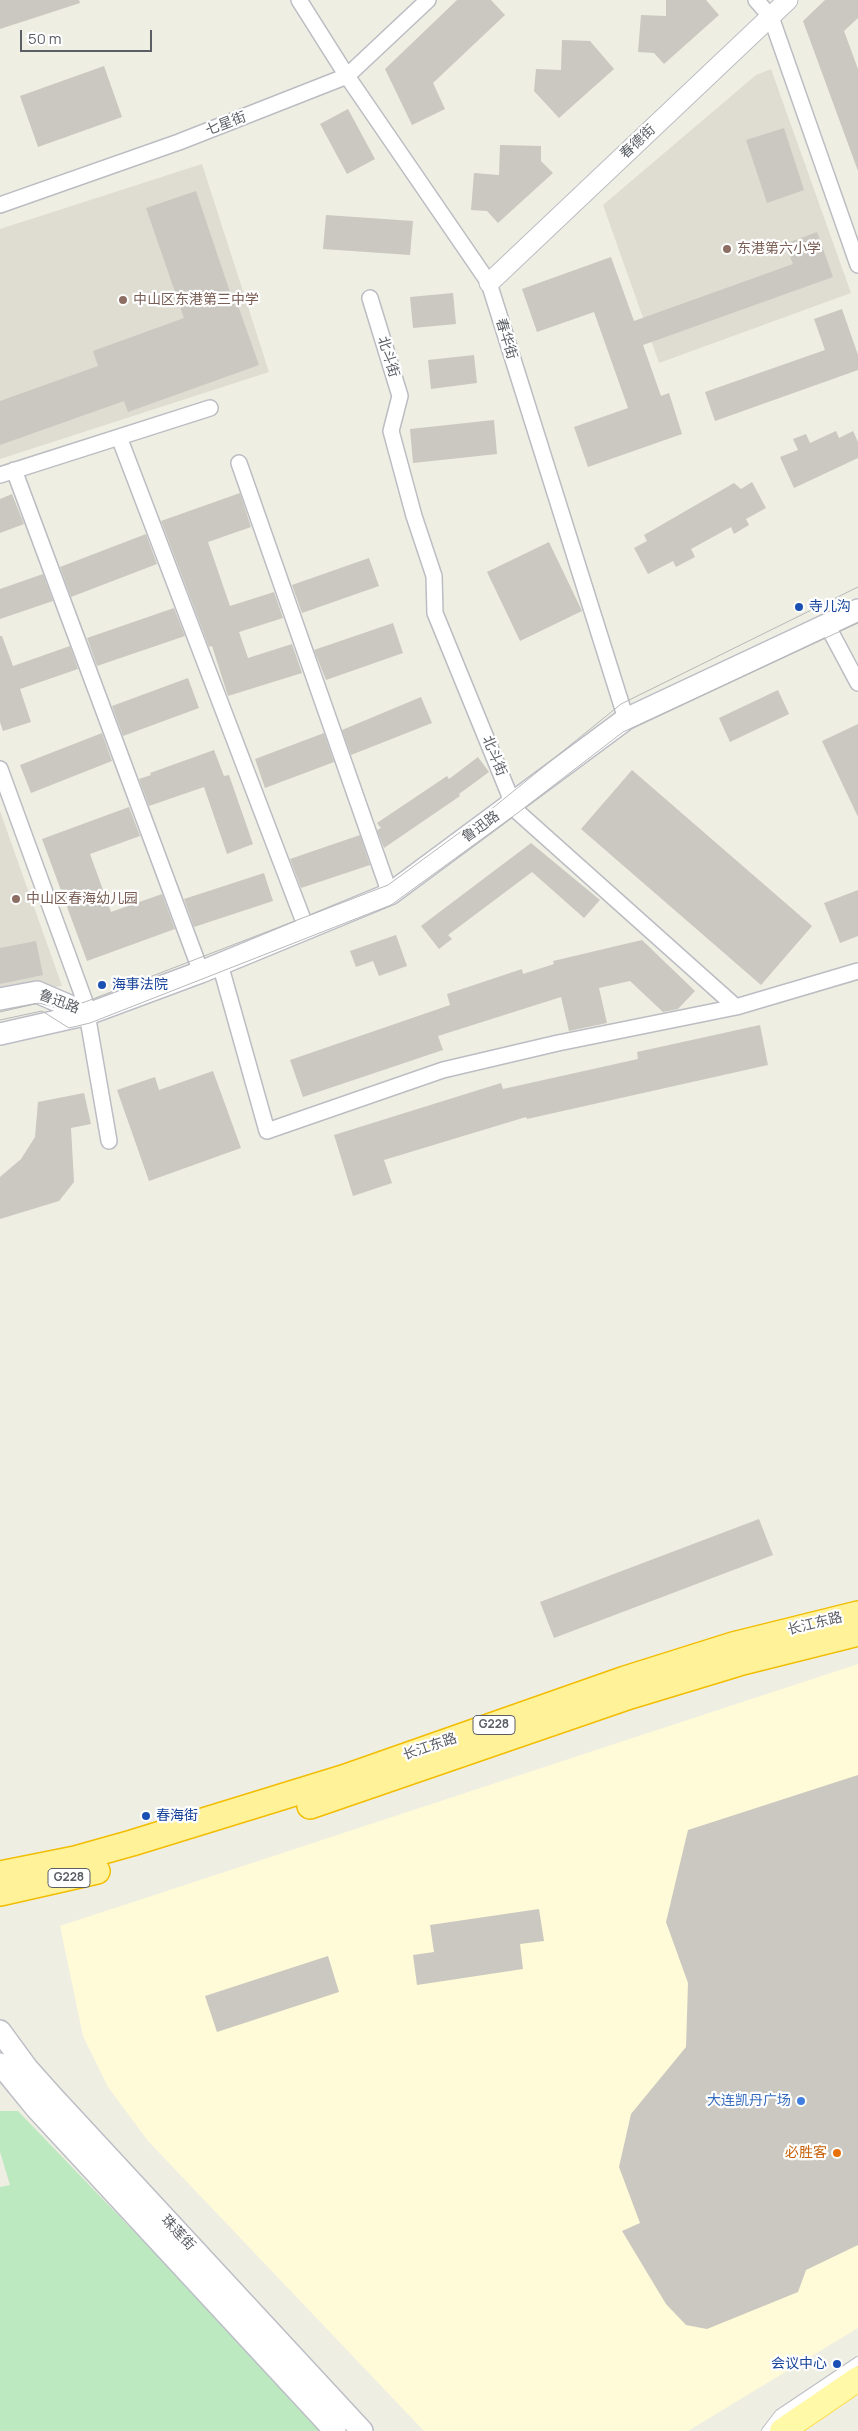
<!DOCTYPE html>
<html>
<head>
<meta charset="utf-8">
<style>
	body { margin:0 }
	#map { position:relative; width:858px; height:2431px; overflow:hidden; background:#efeee3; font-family:Manrope,sans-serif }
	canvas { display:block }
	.scale { position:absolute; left:20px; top:30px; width:132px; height:22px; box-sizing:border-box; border:2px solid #5b5f65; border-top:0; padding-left:6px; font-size:15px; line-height:18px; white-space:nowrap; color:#5b5f65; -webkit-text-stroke:4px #fff; paint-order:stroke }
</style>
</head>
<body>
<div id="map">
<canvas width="858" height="2431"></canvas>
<div class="scale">50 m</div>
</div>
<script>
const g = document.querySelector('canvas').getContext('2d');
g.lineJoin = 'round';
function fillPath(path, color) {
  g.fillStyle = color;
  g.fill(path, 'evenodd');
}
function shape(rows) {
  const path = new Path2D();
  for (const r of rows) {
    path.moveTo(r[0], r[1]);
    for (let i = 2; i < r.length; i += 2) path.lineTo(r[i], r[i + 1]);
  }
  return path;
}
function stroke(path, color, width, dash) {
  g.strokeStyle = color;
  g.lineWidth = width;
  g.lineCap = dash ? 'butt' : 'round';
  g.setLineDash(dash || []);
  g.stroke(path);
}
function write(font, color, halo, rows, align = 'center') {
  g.font = font + ' Manrope,"Noto Sans SC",sans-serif';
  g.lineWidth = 4.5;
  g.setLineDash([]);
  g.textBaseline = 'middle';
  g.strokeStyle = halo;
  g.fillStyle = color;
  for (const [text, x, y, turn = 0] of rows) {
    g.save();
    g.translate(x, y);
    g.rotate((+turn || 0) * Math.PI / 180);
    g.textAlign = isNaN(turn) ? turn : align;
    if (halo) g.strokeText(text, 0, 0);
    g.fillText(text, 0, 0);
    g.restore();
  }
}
fillPath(shape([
	[858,1664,858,2328,688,2431,424,2431,148,2141,108,2087,83,2036,60,1926]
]), '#fffad8');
fillPath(shape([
	[771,69,851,293,659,363,603,205,756,75],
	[202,164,269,372,0,459,0,229],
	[0,811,62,986,0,995]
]), '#dfddd2');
fillPath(shape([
	[0,2111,18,2111,326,2431,0,2431,0,2187,10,2185,0,2152]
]), '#bde9c1');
fillPath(shape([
	[0,0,79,0,80,3,0,29],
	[457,0,491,0,505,15,433,83,445,109,412,125,385,69],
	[666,0,706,0,719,15,664,64,654,53,638,52,641,15,666,16],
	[825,0,858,0,858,18,844,31,858,69,858,171,803,21],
	[562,40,590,41,614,69,559,118,534,91,536,69,561,70],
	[104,66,122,117,38,147,20,96],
	[348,109,375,159,347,174,320,124],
	[784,128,804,190,767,203,746,140],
	[500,145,541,146,541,161,553,173,498,223,487,211,471,210,474,173,499,175],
	[196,191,233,301,236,300,259,365,128,412,124,401,0,445,0,401,98,366,93,351,184,318,146,208],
	[326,215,413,221,410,255,323,249],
	[817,232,833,277,643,345,661,396,669,393,682,434,588,467,574,427,628,408,594,312,537,332,522,289,611,257,634,321,793,264,785,244],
	[453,293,456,324,413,328,410,297],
	[842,309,858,355,858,370,715,421,705,392,825,350,814,319],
	[474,355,477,383,431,389,428,360],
	[494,420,497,454,413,463,410,429],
	[836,431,839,438,853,431,858,442,858,458,794,488,780,457,798,450,793,439,806,434,810,443],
	[752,482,766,508,746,519,749,525,734,534,731,527,691,549,695,557,676,567,673,561,648,574,634,548,647,541,644,535,734,483,741,489],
	[240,493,251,527,208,542,230,606,274,592,283,618,239,632,248,658,292,644,302,673,228,696,212,646,209,647,161,521],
	[12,494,24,524,0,533,0,499],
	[146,534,157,564,71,597,60,567],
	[549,542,582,611,520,641,487,572],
	[369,558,379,586,302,613,292,585],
	[43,574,53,601,0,619,0,589],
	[174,608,185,636,97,666,87,638],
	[393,623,403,653,326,680,314,650],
	[0,636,2,636,13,666,70,646,78,669,20,689,31,722,3,731,0,722],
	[188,678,199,708,123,736,112,706],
	[778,690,789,714,730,742,719,718],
	[421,697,432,723,351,755,342,730],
	[858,724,858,817,822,741],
	[102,733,112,761,31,793,20,765],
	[324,733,334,762,265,788,255,759],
	[214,750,224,776,229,775,253,844,227,854,204,787,149,806,139,779,151,775,150,773],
	[478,757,489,772,459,794,460,796,384,848,377,830,381,828,377,823,447,776,449,779],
	[632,770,812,926,761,985,581,829],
	[129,807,140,836,90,854,111,912,162,894,175,929,87,961,42,839],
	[360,835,370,865,301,888,290,859],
	[531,843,600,900,584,918,532,872,448,935,452,939,439,949,421,926],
	[264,873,273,901,194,927,184,899],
	[858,890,858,936,840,943,824,903],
	[396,935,407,966,379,976,373,961,356,967,350,951],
	[642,940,695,991,678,1009,663,1012,630,981,599,988,607,1023,569,1031,561,997,438,1036,443,1050,303,1097,290,1060,450,1005,447,994,522,969,523,974,554,964,553,961],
	[36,941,43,975,0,984,0,948],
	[760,1025,768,1065,527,1119,526,1117,384,1160,392,1183,353,1196,334,1135,501,1083,503,1089,638,1059,637,1052],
	[213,1071,241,1148,149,1181,117,1090,155,1077,159,1090],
	[84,1093,91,1124,71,1128,74,1182,59,1201,0,1219,0,1177,21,1159,35,1137,38,1102],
	[759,1519,773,1555,554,1638,540,1602],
	[858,1775,858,2245,806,2270,798,2292,707,2329,686,2325,666,2304,622,2231,640,2223,619,2167,631,2114,686,2047,688,1983,666,1922,688,1830],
	[539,1909,544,1941,520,1944,523,1969,417,1985,413,1955,434,1952,430,1925],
	[328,1956,339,1992,217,2032,205,1996]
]), '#cac8c0');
const service = shape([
	[766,2431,779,2414,858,2361]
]);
const minor = shape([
	[299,0,347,76,489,283,626,719],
	[756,0,771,17,858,265],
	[0,205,179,142,347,76,428,0],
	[370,298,400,396,391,431,414,516,434,576,435,613,509,794,510,805,736,1007],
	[119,437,307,930],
	[239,463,390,894],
	[14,470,201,972],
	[0,475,210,408],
	[827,625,858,683],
	[0,769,85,1002,109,1141],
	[220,964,267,1131,443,1070,558,1043,736,1007,858,971]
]);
const tertiary = shape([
	[489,283,788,0]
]);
const secondary = shape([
	[0,999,37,992,88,1014],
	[0,1034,88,1014,201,972,390,894,626,719,858,610],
	[0,2031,27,2068,52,2096,362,2431],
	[0,2064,36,2108,335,2431]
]);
const primary = shape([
	[782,2431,858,2379]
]);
const trunk = shape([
	[310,1806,630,1696,739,1663,858,1633],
	[0,1874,75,1859,132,1843,343,1778,625,1679,733,1645,858,1614],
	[0,1893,97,1871]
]);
stroke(service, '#bbbdc3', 10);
stroke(minor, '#bbbdc3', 18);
stroke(tertiary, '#bbbdc3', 21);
stroke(secondary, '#bcbec6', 24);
stroke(primary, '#fedd4d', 26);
stroke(trunk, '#f2bd00', 28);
stroke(service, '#fff', 8);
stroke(minor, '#fff', 15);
stroke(tertiary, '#fff', 19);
stroke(secondary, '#fff', 21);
stroke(primary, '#fff9a8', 24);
stroke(trunk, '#fff299', 25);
stroke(shape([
	[0,1012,39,1003,61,1009,85,1002,388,885,489,811,621,704,858,587],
	[0,1020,42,1011,69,1028,90,1023,391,905,519,812,623,732,858,623]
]), '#b7b8b8', 1);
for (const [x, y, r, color] of [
	[727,249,5,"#8d6e63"],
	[123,300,5,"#8d6e63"],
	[799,607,5,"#1a4fb4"],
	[16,899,5,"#8d6e63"],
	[102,985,5,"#1a4fb4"],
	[146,1816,5,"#1a4fb4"],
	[801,2101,5,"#3f7fe0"],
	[837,2153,5,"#e8710a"],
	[837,2364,5,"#1a4fb4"]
]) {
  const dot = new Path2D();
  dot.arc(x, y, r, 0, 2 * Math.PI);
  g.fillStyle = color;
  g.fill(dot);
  stroke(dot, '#fff', 2);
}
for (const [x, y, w] of [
	[494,1725,42],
	[69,1878,42]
]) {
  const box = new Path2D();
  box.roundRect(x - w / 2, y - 9.5, w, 19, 4);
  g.fillStyle = '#fff';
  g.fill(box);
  stroke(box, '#5b5f65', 1);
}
write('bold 12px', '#5b5f65', null, [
	["G228",494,1725],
	["G228",69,1878]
]);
write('14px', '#5b5f65', '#fff', [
	["七星街",226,124,-21],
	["春德街",638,142,-43],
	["春华街",506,339,73],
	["北斗街",388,357,73],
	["北斗街",494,756,68],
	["鲁迅路",481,827,-36],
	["鲁迅路",59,1002,21],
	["长江东路",815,1624,-14],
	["长江东路",430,1747,-19],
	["珠莲街",178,2233,47]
]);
write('14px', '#785e54', '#fff', [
	["东港第六小学",737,249],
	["中山区东港第三中学",133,300],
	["中山区春海幼儿园",26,899]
], 'left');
write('14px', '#164399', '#fff', [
	["寺儿沟",809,607],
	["海事法院",112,985],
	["春海街",156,1816],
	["会议中心",827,2364,"right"]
], 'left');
write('14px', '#366cbe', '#fff', [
	["大连凯丹广场",791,2101]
], 'right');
write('14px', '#c56008', '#fff', [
	["必胜客",827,2153]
], 'right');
</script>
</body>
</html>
